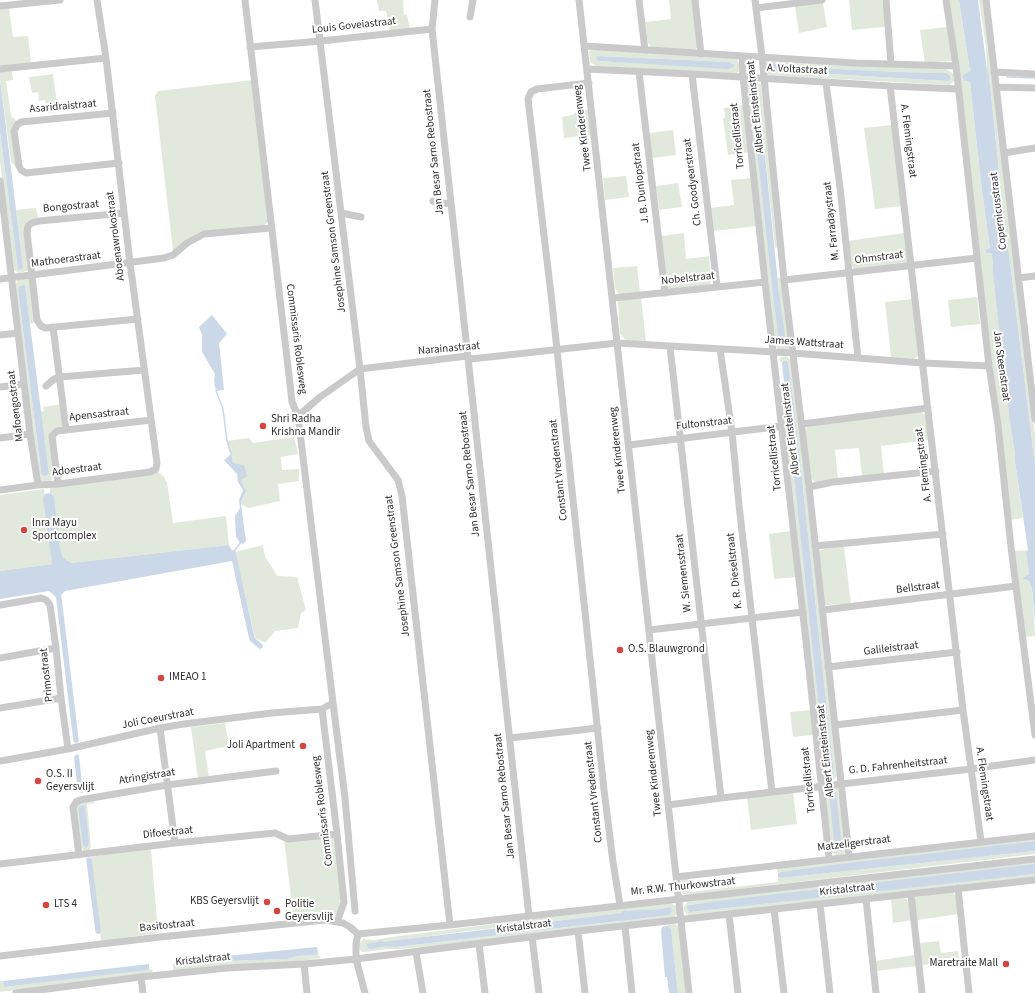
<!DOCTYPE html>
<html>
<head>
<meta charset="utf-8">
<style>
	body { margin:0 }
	canvas { display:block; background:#fff }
</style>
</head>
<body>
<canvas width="1035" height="993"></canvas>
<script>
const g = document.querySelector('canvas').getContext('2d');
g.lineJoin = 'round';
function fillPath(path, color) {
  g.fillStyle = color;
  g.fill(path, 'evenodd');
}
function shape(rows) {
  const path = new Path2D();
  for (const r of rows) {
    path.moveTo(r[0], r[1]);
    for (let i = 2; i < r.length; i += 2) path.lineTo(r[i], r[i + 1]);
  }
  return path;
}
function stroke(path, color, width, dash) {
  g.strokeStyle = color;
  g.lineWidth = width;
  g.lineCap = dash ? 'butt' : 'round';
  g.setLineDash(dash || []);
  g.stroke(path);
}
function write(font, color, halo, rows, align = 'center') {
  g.font = font + ' "Source Sans 3",sans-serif';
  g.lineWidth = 4;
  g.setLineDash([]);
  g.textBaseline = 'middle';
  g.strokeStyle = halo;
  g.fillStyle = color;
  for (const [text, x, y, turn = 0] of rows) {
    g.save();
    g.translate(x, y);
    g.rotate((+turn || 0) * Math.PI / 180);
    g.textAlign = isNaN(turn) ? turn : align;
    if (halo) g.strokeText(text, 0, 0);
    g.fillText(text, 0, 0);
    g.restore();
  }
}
fillPath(shape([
	[377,0,403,0,404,15,407,14,410,30,390,32,386,11,379,11],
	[669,0,694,0,698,47,696,49,692,51,653,48,648,43,645,22,671,19],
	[849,0,882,0,883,4,885,27,852,30],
	[948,0,959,0,970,72,963,75,965,81,970,82,982,191,990,248,985,250,986,253,991,253,992,255,993,272,1003,355,1000,355,1004,361,1009,416,1015,454,1015,462,1023,518,1011,520],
	[979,0,984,0,1013,258,1035,435,1035,465,1001,190,989,76,987,70,986,47],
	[823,3,827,27,799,33,795,6],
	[9,7,13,37,28,36,31,63,0,67,0,8],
	[947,27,952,61,925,63,920,30],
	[591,49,734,58,737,59,739,64,740,69,739,72,734,74,596,66,590,62,589,52],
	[598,56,729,62,732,68,599,61],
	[767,60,946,69,954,74,954,81,950,85,766,75,765,63],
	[776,64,779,66,898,72,946,73,950,80,948,81,779,71,773,72],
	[10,71,12,72,13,80,6,81,11,116,17,121,17,168,11,162,0,79,0,72],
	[53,74,58,112,47,113,45,100,39,101,38,92,32,93,29,77],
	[252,80,268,221,266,224,262,226,221,230,173,251,155,96,158,91],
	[751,80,757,81,761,85,779,247,775,248,758,87,752,85,750,87,779,343,780,345,779,293,778,278,782,277,790,347,786,350,779,350,777,348,775,344,747,84],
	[744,105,750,152,728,155,723,118,725,118,724,108],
	[580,110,588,110,591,135,564,138,562,117,572,115],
	[892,125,902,206,875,209,864,128],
	[673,130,676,155,652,158,649,133],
	[0,132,18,270,23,267,16,210,36,208,38,217,37,219,31,220,29,268,27,271,19,273,14,270,8,228,0,162],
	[626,176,629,197,605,200,603,178],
	[752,178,757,226,713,231,710,208,734,205,731,180],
	[678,183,682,207,659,210,656,186],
	[684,233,686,259,709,256,711,282,708,285,669,289,667,287,661,236],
	[904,233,908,264,856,269,852,267,847,241],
	[637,266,640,292,619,294,615,288,613,268],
	[27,278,29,279,35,322,30,324,25,285,18,290,41,471,49,473,40,412,44,411,43,407,61,404,63,426,53,430,49,435,54,474,52,480,43,483,38,478,15,285,18,280],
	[641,297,646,342,627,341,624,339,620,333,618,302,619,300],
	[977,297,980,324,951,327,948,300],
	[913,299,919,354,917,357,914,359,891,357,885,302],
	[786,356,792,361,837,776,834,780,830,781,824,779,781,387,785,387,826,775,832,776,834,774,794,405,788,363,787,361,783,361,782,363,779,360,781,357],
	[921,412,926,416,929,440,881,446,884,474,862,477,859,448,835,450,838,479,816,483,811,478,805,431,808,426],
	[294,437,298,454,281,457,282,470,299,469,299,481,278,484,280,501,248,508,241,504,242,499,246,491,233,463,227,441,249,438,253,443],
	[156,470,164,477,167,483,173,523,226,516,229,545,71,563,63,557,60,548,54,496,50,493,50,487],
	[44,489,52,564,0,571,0,495],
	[791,531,796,577,774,579,769,534],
	[263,545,265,556,277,576,297,577,306,610,301,613,298,628,275,631,265,643,255,638,235,552],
	[844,546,851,604,827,605,825,604,819,551,824,549],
	[1028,550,1026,553,1029,574,1024,577,1025,580,1029,581,1032,588,1035,636,1025,637,1014,551],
	[810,710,813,735,793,737,790,712],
	[225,723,229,746,205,751,209,777,198,779,191,727],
	[829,787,835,787,838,788,846,851,844,854,840,855,835,855,832,852,824,793,825,790],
	[793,792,797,824,751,830,747,797],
	[94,800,94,803,87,804,91,847,89,850,84,850,81,848,75,808,76,804],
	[335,837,341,898,338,910,334,917,315,916,314,911,293,913,284,840],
	[1035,838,1035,841,778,874,777,867],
	[151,848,158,933,101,941,91,857],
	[1035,851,1035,854,687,895,683,894,681,891,680,882,683,879,688,878,690,892,778,882,778,877,781,878],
	[1035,861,1035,864,1018,867,689,905,690,912,966,881,1035,874,1035,877,689,916,684,911,684,907,687,902,743,894],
	[952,891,956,896,959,914,917,920,914,900,916,897],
	[905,898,909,901,912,920,893,923,891,899],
	[671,903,677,907,677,914,673,918,453,944,401,949,387,949,365,952,362,952,359,948,359,944,363,939,375,940,391,937,533,919],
	[669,907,671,913,669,915,622,921,619,921,396,947,376,944,451,933,661,909],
	[674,924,677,925,679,928,686,993,678,993,671,929,667,925],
	[939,941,941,953,958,951,960,962,921,965,919,943],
	[318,954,321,958,280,964,175,971,173,970,173,964,175,961,175,967,229,961,287,959,297,956,315,955],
	[915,955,917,966,876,971,874,961],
	[149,969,153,970,151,974,0,992,0,981,3,981,4,987]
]), '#e1e9dc');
fillPath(shape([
	[959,0,978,0,987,70,989,76,1001,190,1035,465,1035,622,1032,588,1029,581,1023,579,1024,577,1029,574,1026,553,1028,550,1015,462,1015,454,1009,416,1004,361,1000,360,998,358,1002,355,993,272,992,255,991,253,986,253,985,250,990,248,982,191,970,82,965,81,963,78,963,75,970,71],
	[598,56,729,62,734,65,734,67,728,69,599,61,596,58],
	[773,63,779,66,898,72,946,73,950,76,950,80,948,81,779,71,773,72,770,72,770,64],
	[0,79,23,267,22,269,18,270,0,132],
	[752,85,755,85,758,87,779,293,786,343,784,346,780,345,779,343,773,294,750,87],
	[25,285,49,474,45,476,42,475,41,471,18,290,20,286],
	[212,315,227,334,219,343,224,390,216,391,214,381,215,374,202,352,202,335,199,327],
	[783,361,787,361,788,363,794,405,834,774,832,776,826,775,782,363],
	[231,454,233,463,244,465,247,476,241,480,246,491,242,499,241,504,246,541,243,544,240,543,236,537,235,516,240,508,239,500,243,490,238,482,237,474,224,460],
	[50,493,54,496,60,548,63,557,71,563,229,545,233,553,232,561,65,591,58,599,49,591,0,599,0,571,52,564,43,498,45,494],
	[78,754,79,756,83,793,78,792,74,757,76,755],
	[832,790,836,792,842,850,839,851,835,849,829,793],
	[83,805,85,807,89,842,88,846,86,848,83,845,78,808,80,806],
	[1035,841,1035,851,781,878,778,877,778,874,782,872,840,864],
	[1035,864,1035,874,690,912,688,910,687,906,689,905,743,898],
	[669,907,672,909,671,913,669,915,622,921,619,921,396,947,376,946,376,944,391,941,622,913,623,911,625,910,626,911,661,909],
	[668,926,671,929,678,993,669,993,667,977,665,977,661,931,662,927],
	[317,947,318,954,315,955,297,956,287,959,229,961,174,967,175,961],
	[149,964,149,969,146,970,4,987,3,981]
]), '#cad8e7');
stroke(shape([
	[1007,77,1035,78],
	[216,391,223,409,227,441,231,454],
	[233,553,240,543]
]), '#cad8e7', 1.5);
stroke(shape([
	[226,554,233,553,252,639,260,646],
	[58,591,76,740],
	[89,860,98,931],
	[370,946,382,944]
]), '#cad8e7', 5.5);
stroke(shape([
	[245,0,290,384,292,402,298,416,333,703,322,709,337,834,344,902,337,922],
	[315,0,360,369,366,427,369,441,398,480,402,496,450,925],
	[579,0,689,993],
	[639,0,645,50],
	[695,0,701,54],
	[755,0,762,57,784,280,809,487,849,856],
	[886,0,891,64],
	[946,0,956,66,989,366,998,425,1011,547,1035,735],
	[986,0,1035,419],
	[0,6,60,0],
	[756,8,822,0],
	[470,17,473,0],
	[432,29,529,916],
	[585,46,855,63,956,66],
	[250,47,321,41,432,29,435,0],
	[742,56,743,77,765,282,806,641,829,858],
	[0,69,106,58],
	[587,69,692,74,890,86,958,89],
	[639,72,665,293],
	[994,72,1035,74],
	[692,74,717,287],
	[589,83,537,89,531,92,528,99,552,303,604,790,613,862,620,905],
	[826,83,840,187,858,358],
	[890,86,963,710,981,841],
	[996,87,1035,88],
	[113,113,21,122,17,125,14,131,19,166,21,170,26,173,119,163],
	[1004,153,1035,148],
	[0,181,30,434,38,485],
	[433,201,443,203,451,204],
	[124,213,39,221,32,223,28,226,27,233,37,320,41,326,45,328,138,319],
	[341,213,361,217],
	[1018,278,1035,276],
	[0,279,164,258,173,255,187,243,204,234,271,228],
	[784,280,977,258],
	[613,298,765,282],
	[53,327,66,429],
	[0,335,18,333],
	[670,347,721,798],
	[720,349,732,432,739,505,772,792],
	[46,386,54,379,60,377,144,370],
	[0,387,24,384],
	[298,416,320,397,360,369,467,356,471,359,617,343,793,353,923,363,989,366],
	[802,424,928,408],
	[0,438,30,434],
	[629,445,782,426],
	[58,484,52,436,57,431,151,420],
	[809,487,833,482,936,471],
	[0,490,38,485,58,484,150,472,156,469,157,463,130,263,106,58,97,0],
	[815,546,943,534],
	[0,605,41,598,46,600,50,605,56,648,61,698,68,749],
	[823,610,1016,586],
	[649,630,803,612],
	[0,658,56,648],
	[828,667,957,652],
	[333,703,345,798,355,911],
	[0,708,61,698],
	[835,725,963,710],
	[160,728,175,843],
	[510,738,598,728],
	[0,761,68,749,160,728,184,724,272,713,322,709],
	[668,805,721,798,971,769,1035,760],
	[79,855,73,807,76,802,80,800,167,785,276,771],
	[0,864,175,843,275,833,288,839,337,834],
	[676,877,1035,836],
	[958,888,969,993],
	[911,894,922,993],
	[866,899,876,993],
	[820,904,830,993],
	[774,909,784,993],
	[729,914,738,993],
	[625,926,632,993],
	[578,931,585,993],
	[358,934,356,944,356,959,365,993],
	[532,937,539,993],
	[479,944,485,993],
	[416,952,423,993],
	[0,956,160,937,325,920,343,923,350,927,358,934,450,925,1035,859],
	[304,964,307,993],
	[141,977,143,993],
	[16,993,141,977,227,968,304,964,356,959,578,931,1035,880]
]), '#cacaca', 7);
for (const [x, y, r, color] of [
	[263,426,4,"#d34640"],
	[24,530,4,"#d34640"],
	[620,650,4,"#d34640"],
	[161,678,4,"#d34640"],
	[303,746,4,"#d34640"],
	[38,781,4,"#d34640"],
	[267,902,4,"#d34640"],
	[46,905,4,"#d34640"],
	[277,911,4,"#d34640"],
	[1006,964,4,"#d34640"]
]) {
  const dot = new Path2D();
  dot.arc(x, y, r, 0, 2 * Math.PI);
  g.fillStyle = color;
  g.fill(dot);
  stroke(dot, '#fff', 1.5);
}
write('11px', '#2d2d2d', '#fff', [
	["Louis Goveiastraat",354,26,-6],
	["A. Voltastraat",797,70,3],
	["Asaridraistraat",63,107,-5],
	["Albert Einsteinstraat",756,107,-96],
	["Twee Kinderenweg",583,128,-97],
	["Torricellistraat",738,136,-96],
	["A. Flemingstraat",908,141,83],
	["Jan Besar Sarno Rebostraat",434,152,-96],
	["Ch. Goodyearstraat",693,182,-97],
	["J. B. Dunlopstraat",641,183,-97],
	["Bongostraat",71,207,-5],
	["Copernicusstraat",999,211,-97],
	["M. Farradaystraat",832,221,-96],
	["Aboenawrokostraat",116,236,-97],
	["Josephine Samson Greenstraat",334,242,-97],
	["Ohmstraat",879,258,-7],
	["Mathoerastraat",66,260,-7],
	["Nobelstraat",688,279,-6],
	["Commissaris Roblesweg",296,339,83],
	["James Wattstraat",804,343,4],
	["Narainastraat",449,349,-5],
	["Jan Steenstraat",1001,366,82],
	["Mafoengostraat",16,406,-97],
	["Apensastraat",99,415,-6],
	["Fultonstraat",704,424,-6],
	["Albert Einsteinstraat",791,429,-97],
	["Twee Kinderenweg",618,450,-96],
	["Torricellistraat",775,458,-96],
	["A. Flemingstraat",924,465,-97],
	["Adoestraat",77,470,-7],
	["Constant Vredenstraat",559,470,-96],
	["Jan Besar Sarno Rebostraat",470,474,-96],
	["Josephine Samson Greenstraat",398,566,-97],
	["K. R. Dieselstraat",735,571,-96],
	["W. Siemensstraat",684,573,-96],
	["Bellstraat",918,588,-7],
	["Galileistraat",891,649,-7],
	["Primostraat",47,675,-96],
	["Joli Coeurstraat",158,719,-11],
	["Albert Einsteinstraat",826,751,-96],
	["G. D. Fahrenheitstraat",898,766,-6],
	["Twee Kinderenweg",654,773,-96],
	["Atringistraat",147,777,-9],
	["Torricellistraat",809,780,-96],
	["A. Flemingstraat",984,784,82],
	["Constant Vredenstraat",594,792,-96],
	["Jan Besar Sarno Rebostraat",505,796,-96],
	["Commissaris Roblesweg",323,811,-97],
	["Difoestraat",168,833,-6],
	["Matzeligerstraat",854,844,-7],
	["Mr. R.W. Thurkowstraat",683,887,-6],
	["Kristalstraat",847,890,-6],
	["Basitostraat",167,926,-6],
	["Kristalstraat",524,927,-7],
	["Kristalstraat",203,960,-6]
]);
write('11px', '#2d2d2d', '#fff', [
	["Shri Radha",271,420],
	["Krishna Mandir",271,433],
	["Inra Mayu",32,524],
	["Sportcomplex",32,537],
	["O.S. Blauwgrond",628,650],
	["IMEAO 1",169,678],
	["Joli Apartment",295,746,"right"],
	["O.S. II",46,775],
	["Geyersvlijt",46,788],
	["KBS Geyersvlijt",259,902,"right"],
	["LTS 4",54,905],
	["Politie",285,905],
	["Geyersvlijt",285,918],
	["Maretraite Mall",998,964,"right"]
], 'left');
</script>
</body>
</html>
